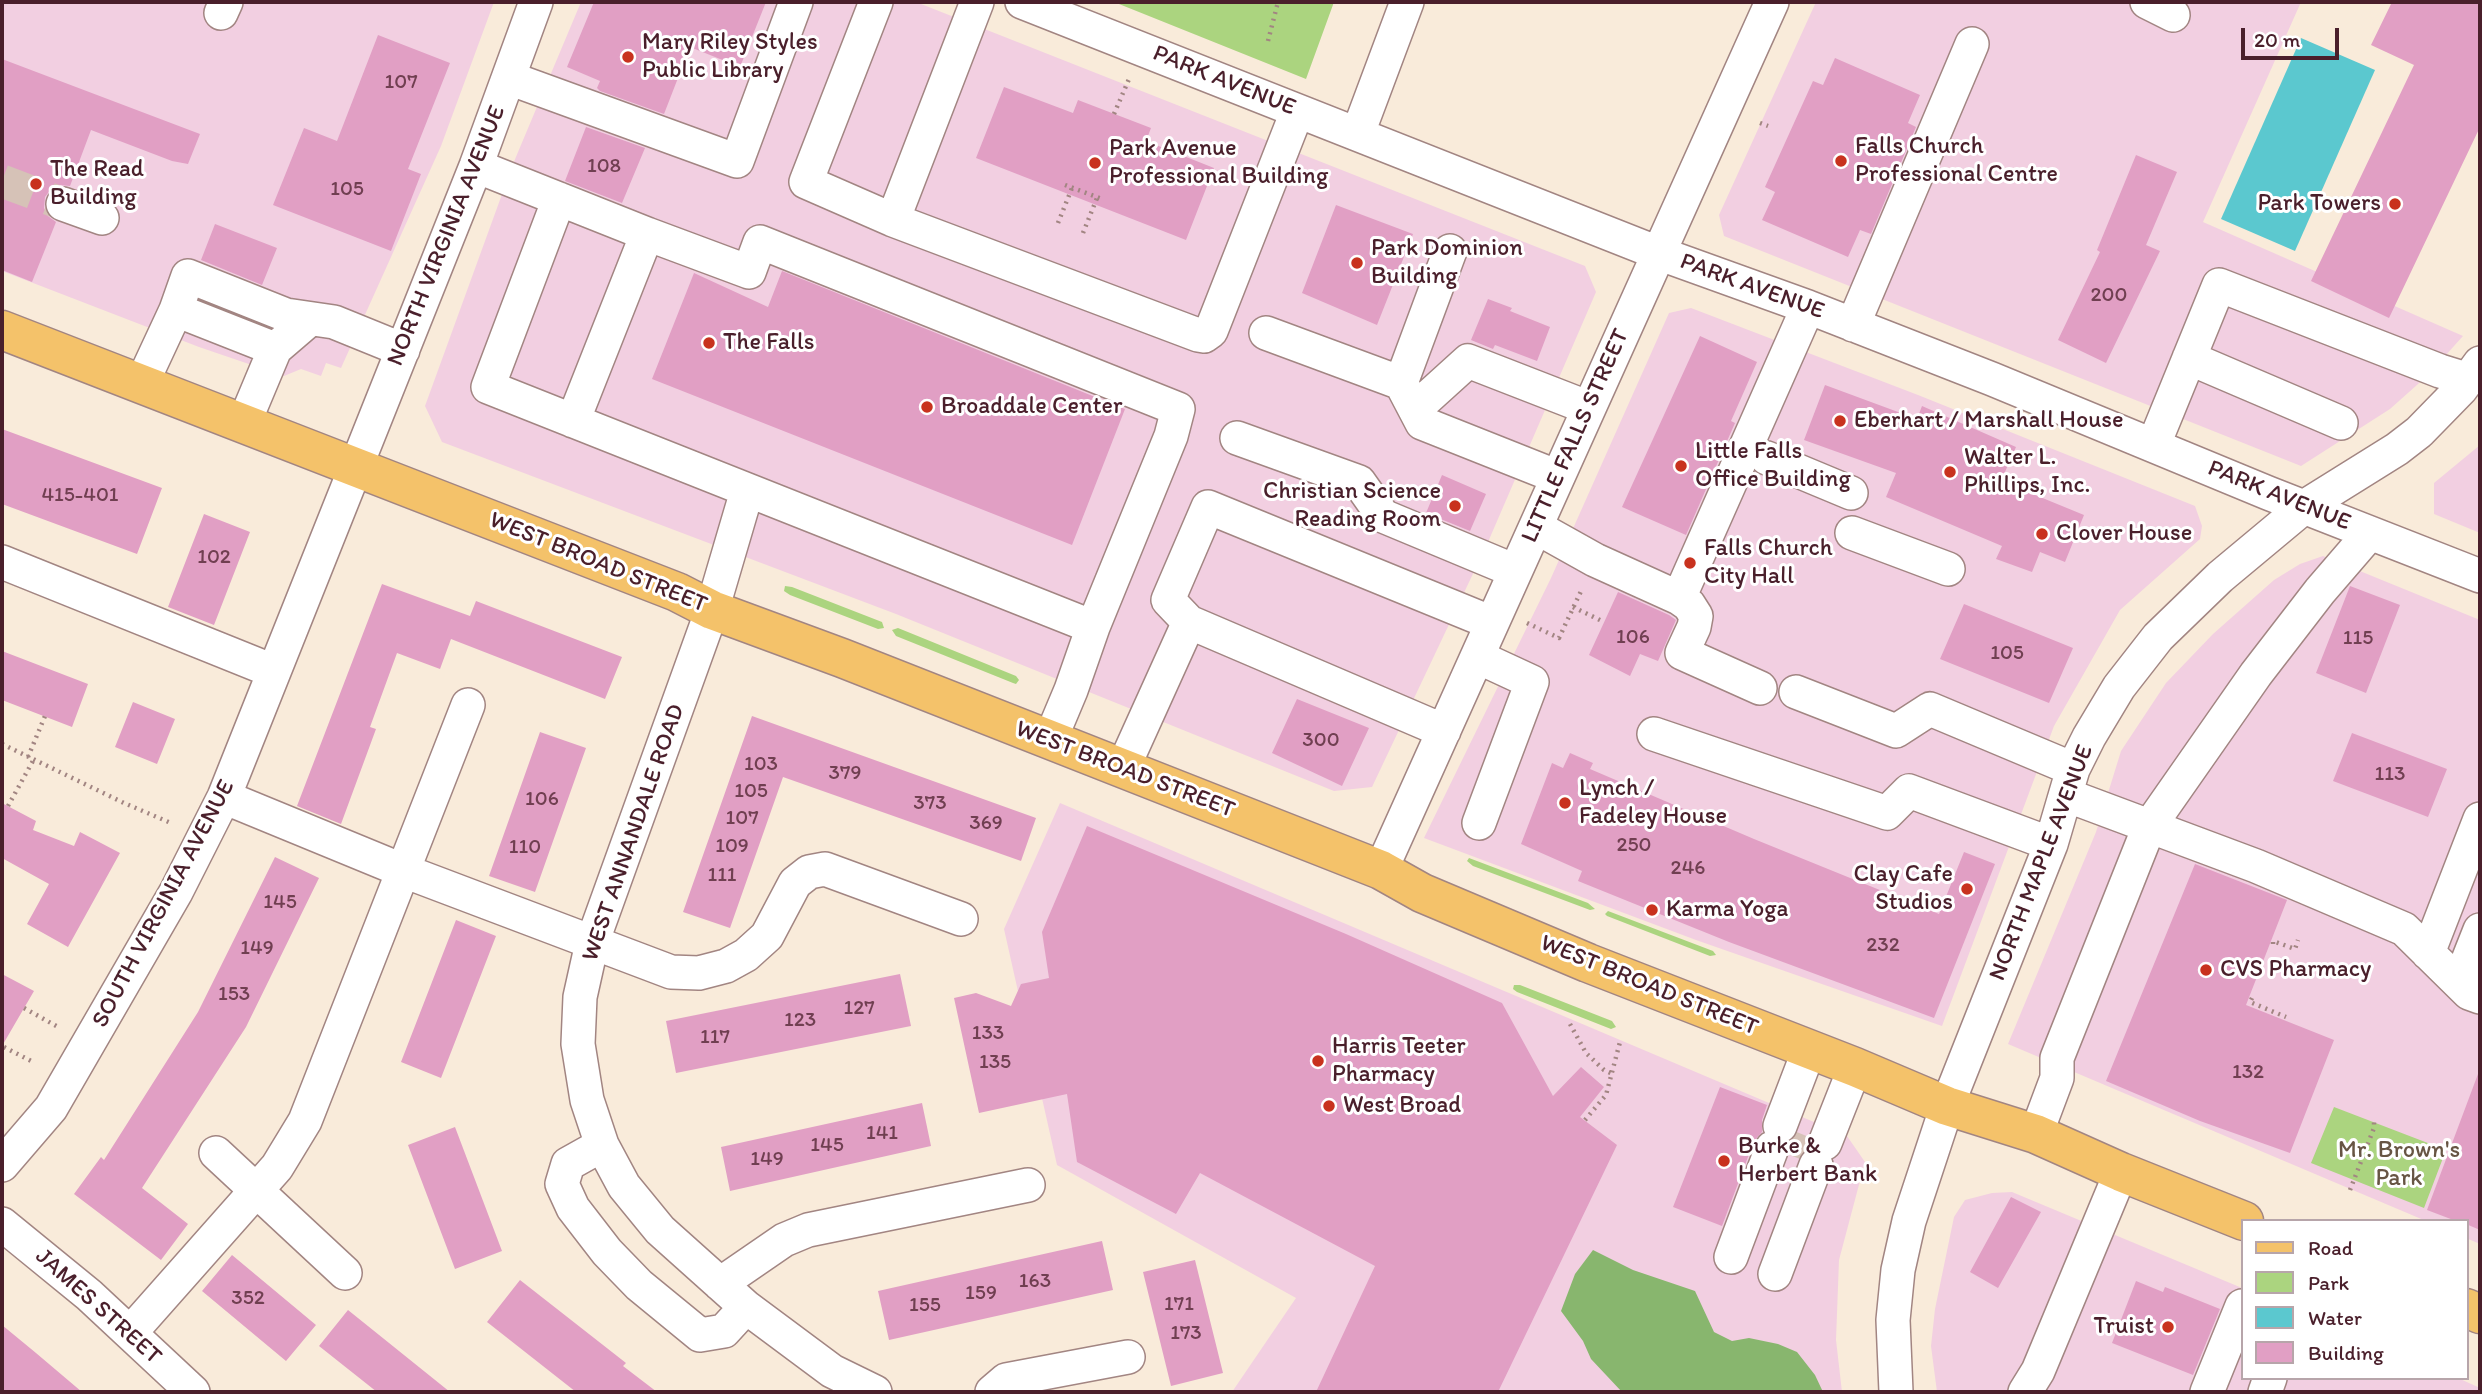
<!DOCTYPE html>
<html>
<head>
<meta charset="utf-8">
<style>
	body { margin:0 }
	#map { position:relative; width:2482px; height:1394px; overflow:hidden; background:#f9ebda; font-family:Itim,sans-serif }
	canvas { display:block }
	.frame { position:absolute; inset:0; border:4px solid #4a1f2b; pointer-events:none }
	.legend { position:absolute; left:2241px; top:1219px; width:228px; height:161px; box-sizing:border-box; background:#fff; border:2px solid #b7a5aa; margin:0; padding:9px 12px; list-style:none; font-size:21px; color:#4a1f2b }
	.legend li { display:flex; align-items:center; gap:14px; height:35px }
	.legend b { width:35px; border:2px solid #b7a5aa }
	.scale { position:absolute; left:2241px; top:28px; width:98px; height:32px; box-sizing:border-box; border:4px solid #4a1f2b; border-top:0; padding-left:9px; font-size:21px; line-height:24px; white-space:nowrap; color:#4a1f2b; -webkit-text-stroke:5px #fff; paint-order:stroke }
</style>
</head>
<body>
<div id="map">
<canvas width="2482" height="1394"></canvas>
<div class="frame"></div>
<ul class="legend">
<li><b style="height:9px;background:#f4c26a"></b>Road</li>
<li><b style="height:19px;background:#abd47f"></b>Park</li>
<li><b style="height:19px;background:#5bc8cf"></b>Water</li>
<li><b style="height:19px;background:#e19fc4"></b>Building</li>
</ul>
<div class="scale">20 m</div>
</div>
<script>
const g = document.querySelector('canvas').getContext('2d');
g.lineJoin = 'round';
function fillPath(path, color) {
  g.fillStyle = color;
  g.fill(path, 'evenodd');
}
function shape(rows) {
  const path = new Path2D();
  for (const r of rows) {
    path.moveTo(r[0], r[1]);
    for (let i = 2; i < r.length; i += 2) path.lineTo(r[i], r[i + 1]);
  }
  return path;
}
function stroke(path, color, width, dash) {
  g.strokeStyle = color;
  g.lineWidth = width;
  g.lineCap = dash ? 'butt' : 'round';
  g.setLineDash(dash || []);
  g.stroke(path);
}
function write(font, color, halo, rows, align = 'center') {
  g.font = font + ' Itim,sans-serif';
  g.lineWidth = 6;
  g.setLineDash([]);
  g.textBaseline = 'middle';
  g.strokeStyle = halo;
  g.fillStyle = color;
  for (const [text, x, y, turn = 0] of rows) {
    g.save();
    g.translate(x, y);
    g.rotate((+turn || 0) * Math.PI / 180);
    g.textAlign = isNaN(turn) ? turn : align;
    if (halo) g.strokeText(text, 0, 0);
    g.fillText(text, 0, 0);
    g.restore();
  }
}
fillPath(shape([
	[2,2,494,2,441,146,341,368,326,363,321,376,301,369,284,376,199,347,2,271],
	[581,2,916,2,1585,266,1596,292,1488,542,1372,787,1334,791,896,614,442,442,425,406,513,164],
	[1816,2,2301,2,2203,222,2463,336,2427,376,2390,409,2301,466,1724,236,1719,215],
	[1691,308,1918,395,2195,506,2202,526,2200,539,2120,610,2054,726,1942,1026,1696,940,1424,838,1551,578,1669,313],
	[2480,445,2480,533,2434,514,2434,483],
	[2323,556,2480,620,2480,1244,2466,1238,2466,1221,2426,1221,2008,1044,2096,832,2121,751,2166,683,2213,634,2274,580,2300,564],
	[1060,803,1847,1136,1865,1162,1839,1260,1836,1340,1842,1392,1232,1392,1296,1298,1057,1165,1004,929],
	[2012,1192,2242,1288,2242,1378,2458,1378,2480,1388,2480,1392,1937,1392,1931,1346,1935,1309,1954,1217,1965,1200,1992,1193]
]), '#f2cfe1');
fillPath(shape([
	[1114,2,1334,2,1306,79],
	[785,586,792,587,882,622,884,628,878,629,790,595,784,591],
	[898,628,1016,676,1019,680,1016,684,1013,683,896,636,892,630],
	[1469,858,1588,903,1595,909,1590,910,1473,866,1467,861],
	[1608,911,1713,951,1716,955,1710,956,1607,916,1605,914],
	[1514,985,1520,985,1612,1021,1616,1027,1611,1029,1517,992,1513,989],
	[2334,1107,2446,1150,2424,1208,2311,1163]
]), '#abd47f');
fillPath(shape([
	[1593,1250,1633,1270,1695,1291,1714,1332,1732,1341,1749,1338,1778,1344,1797,1352,1815,1375,1823,1392,1622,1392,1591,1359,1583,1341,1561,1311,1575,1274]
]), '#88b66e');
fillPath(shape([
	[2301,38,2375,70,2295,251,2221,219]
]), '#5bc8cf');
fillPath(shape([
	[594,2,766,2,740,67,690,47,664,114,600,91,597,88,600,81,567,67],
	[2392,2,2480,2,2480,127,2389,318,2311,281,2414,65,2371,45],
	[378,35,450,63,408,169,421,174,391,251,273,205,304,128,337,141],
	[1835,58,1920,95,1908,123,1916,127,1871,234,1860,230,1848,257,1762,220,1775,192,1765,187,1813,81,1823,85],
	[2,59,200,134,188,164,172,161,91,130,70,186,59,185,51,189,45,197,44,208,48,216,56,222,32,282,2,270],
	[1004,87,1073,113,1078,100,1151,128,1146,141,1214,168,1186,240,976,158],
	[586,127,645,148,622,203,565,181],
	[2136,155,2177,172,2146,245,2160,251,2106,363,2058,340,2100,252,2097,250],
	[1336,205,1413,234,1377,325,1302,293],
	[215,224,277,248,262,285,201,260],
	[782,271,1125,409,1072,545,652,379,694,273,768,307],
	[1488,299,1512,308,1510,311,1550,327,1537,361,1495,345,1493,349,1471,340],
	[1700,336,1757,362,1731,421,1735,423,1686,535,1622,507],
	[1825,385,1917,419,1922,406,2016,447,2001,481,2084,515,2065,562,2040,552,2032,572,1996,559,2002,546,1886,497,1896,473,1804,440],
	[2,429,162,488,137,554,2,504],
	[1442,475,1486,494,1470,531,1426,513],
	[204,514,250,532,214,625,168,607],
	[382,584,470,616,476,601,622,657,605,699,451,639,440,669,397,653,370,727,376,729,341,824,297,806],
	[2350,586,2400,605,2366,693,2316,673],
	[1618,592,1669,615,1676,620,1658,661,1640,654,1630,676,1589,655],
	[1964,604,2073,648,2049,703,1940,659],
	[2,651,88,684,72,727,2,700],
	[1297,699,1369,728,1342,786,1272,753],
	[133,702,175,719,157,764,115,747],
	[752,716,1036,818,1021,861,783,777,730,928,683,912],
	[540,732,586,748,535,892,489,876],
	[2352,733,2447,769,2428,817,2333,781],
	[1570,753,1593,763,1590,769,1754,839,1939,914,1964,852,1995,864,1934,1018,1729,942,1578,881,1582,871,1521,844,1552,763,1563,768],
	[2,803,36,821,33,830,74,846,80,832,120,853,68,947,27,924,49,884,2,858],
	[1087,826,1346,934,1502,1003,1553,1096,1581,1067,1604,1087,1580,1117,1617,1145,1498,1392,1316,1392,1375,1266,1200,1173,1176,1214,1077,1162,1067,1094,979,1113,954,998,976,993,1011,1006,1021,984,1049,978,1042,932],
	[275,857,319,878,246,1027,142,1188,188,1224,161,1260,74,1194,101,1157,104,1160,198,1012],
	[2195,864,2287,900,2246,1005,2334,1040,2290,1153,2200,1121,2106,1081],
	[456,920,496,936,441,1078,401,1062],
	[2,974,34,991,2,1046],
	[900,974,911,1026,676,1073,666,1021],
	[2478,1074,2480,1075,2480,1230,2466,1224,2466,1221,2456,1221,2427,1210],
	[1720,1087,1767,1105,1762,1120,1762,1132,1754,1141,1722,1226,1673,1207],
	[922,1103,931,1146,730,1191,721,1147],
	[455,1127,502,1251,455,1269,408,1145],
	[2011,1197,2041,1212,1998,1288,1970,1272],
	[1102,1241,1113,1290,889,1340,878,1291],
	[232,1255,316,1325,286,1361,202,1291],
	[1195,1260,1223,1373,1171,1386,1143,1272],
	[520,1280,626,1363,623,1366,657,1392,576,1392,487,1322],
	[2136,1281,2163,1292,2165,1287,2220,1309,2193,1375,2112,1343],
	[348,1310,450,1392,377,1392,319,1346],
	[2,1325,36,1353,82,1392,2,1392]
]), '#e19fc4');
stroke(shape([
	[2,181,63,204],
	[1795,1157,1804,1135]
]), '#d6c2b7', 33, [33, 17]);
const minor = shape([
	[876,2,806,182,893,220,1198,335,1204,336,1211,331,1297,112],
	[1022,2,1658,253,1808,307,1992,379,2268,493,2480,576],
	[2147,2,2173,15],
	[221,13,226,2],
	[509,78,737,161,796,2],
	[1358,133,1407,2],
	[476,166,647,234,573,421],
	[559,199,488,387,1093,627,1171,436,1178,409,760,242,749,272,647,234],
	[63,204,102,218],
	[893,220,977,2],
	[176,310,275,349,310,319],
	[1853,325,1972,44],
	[1266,333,1401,383,1422,423,1558,477],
	[2189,358,2341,423],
	[142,383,176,310,188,276,286,315,334,322,403,350],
	[1401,383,1450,251],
	[1415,409,1468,361,1589,408],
	[244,423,275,349],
	[1237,438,1359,482,1383,516,1515,571],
	[2154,444,2219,285,2440,371,2469,380],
	[1767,458,1851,493],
	[747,491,712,610,592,943,580,997,578,1044,587,1100,602,1145,624,1186,660,1230,746,1307,832,1371,875,1392],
	[1536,527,1595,560,1679,598,1689,605,1696,616,1694,627,1682,653,1760,688],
	[1852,533,1948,569],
	[2,562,273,671],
	[1679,598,1808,307],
	[1189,622,1168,600,1208,507,1492,623],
	[1478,657,1532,682,1479,823],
	[1796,692,1896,731,1930,709,2073,769],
	[1654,734,1887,813,1909,791,2051,844],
	[1050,740,1071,690,1093,627],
	[1123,768,1189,622,1444,731],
	[2066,795,2256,866,2404,929,2469,993,2480,997],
	[224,797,404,871,671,972,699,973,726,966,746,955,767,936,795,883,809,872,825,869,961,919],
	[1381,870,1772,2],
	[2428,953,2480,819],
	[2459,983,2480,930],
	[1780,1126,1809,1050],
	[2036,1134,2057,1078,2057,1058,2149,827,2256,674,2320,591,2370,533],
	[1825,1143,1855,1067],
	[602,1145,568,1164,562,1184,573,1208,607,1252,639,1285,700,1335,724,1331,746,1307],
	[216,1153,345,1273],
	[2,1165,51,1108,176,892,224,797,476,166,536,2],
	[2,1224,89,1295,193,1392],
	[1731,1257,1772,1148],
	[1775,1274,1816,1165],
	[720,1284,784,1240,808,1230,1028,1185],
	[130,1333,277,1167,305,1121,468,705],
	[992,1392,1006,1380,1128,1357],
	[1896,1392,1893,1320,1898,1270,1909,1221,1947,1106,2051,844,2073,769,2089,737,2119,687,2158,637,2220,577,2304,507,2397,449,2419,432,2461,389,2480,363],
	[2025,1392,2038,1371,2121,1172],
	[2207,1392,2242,1306],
	[2265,1392,2270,1378]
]);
const major = shape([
	[2,330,677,592,712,610,842,658,1381,870,1422,893,1588,963,1855,1067,1947,1106,2036,1134,2121,1172,2244,1221],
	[2466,1308,2480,1314]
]);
stroke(minor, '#a28582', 36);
stroke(major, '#a28582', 41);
stroke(shape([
	[1268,41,1278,2],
	[1114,114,1129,79],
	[1760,123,1768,126],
	[1065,185,1102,199],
	[1058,223,1072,188],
	[1083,233,1097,198],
	[1573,607,1604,622],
	[1527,623,1559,638,1582,589],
	[2,744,124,803,171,823],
	[28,757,45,716],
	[8,806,34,759],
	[2273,944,2273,941,2295,949,2298,940],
	[2252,998,2250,1002,2286,1017],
	[24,1008,58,1027],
	[1570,1024,1586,1053,1604,1070,1613,1074],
	[4,1047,35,1063],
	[1585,1120,1606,1095,1620,1042],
	[2350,1190,2374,1128,2374,1122]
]), '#a28582', 4.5, [2, 5]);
stroke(minor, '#fff', 33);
stroke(major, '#f4c26a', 38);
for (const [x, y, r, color] of [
	[628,57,7,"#c8321e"],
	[1841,161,7,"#c8321e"],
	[1095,163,7,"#c8321e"],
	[36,184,7,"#c8321e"],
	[2395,204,7,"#c8321e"],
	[1357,263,7,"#c8321e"],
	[709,343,7,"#c8321e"],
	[927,407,7,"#c8321e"],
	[1840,421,7,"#c8321e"],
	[1681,466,7,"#c8321e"],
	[1950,472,7,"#c8321e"],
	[1455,506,7,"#c8321e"],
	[2042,534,7,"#c8321e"],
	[1690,563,7,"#c8321e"],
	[1565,803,7,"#c8321e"],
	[1967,889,7,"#c8321e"],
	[1652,910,7,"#c8321e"],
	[2206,970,7,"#c8321e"],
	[1318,1061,7,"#c8321e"],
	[1329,1106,7,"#c8321e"],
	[1724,1161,7,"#c8321e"],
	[2168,1327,7,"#c8321e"]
]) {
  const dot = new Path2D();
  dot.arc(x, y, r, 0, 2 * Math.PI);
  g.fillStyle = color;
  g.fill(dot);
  stroke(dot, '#fff', 2.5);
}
write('21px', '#703f51', null, [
	["107",401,83],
	["108",604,167],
	["105",347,190],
	["200",2109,296],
	["415-401",80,496],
	["102",214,558],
	["106",1633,638],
	["115",2358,639],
	["105",2007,654],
	["300",1321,741],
	["103",761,765],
	["379",845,774],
	["113",2390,775],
	["105",751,792],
	["106",542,800],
	["373",930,804],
	["107",742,819],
	["369",986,824],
	["250",1634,846],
	["109",732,847],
	["110",525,848],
	["246",1688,869],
	["111",722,876],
	["145",280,903],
	["232",1883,946],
	["149",257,949],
	["153",234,995],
	["127",859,1009],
	["123",800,1021],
	["133",988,1034],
	["117",715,1038],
	["135",995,1063],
	["132",2248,1073],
	["141",882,1134],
	["145",827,1146],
	["149",767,1160],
	["163",1035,1282],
	["159",981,1294],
	["352",248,1299],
	["171",1179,1305],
	["155",925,1306],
	["173",1186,1334]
]);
write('24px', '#4a1f2b', '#fff', [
	["Mary Riley Styles",642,43],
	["Public Library",642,71],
	["Falls Church",1855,147],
	["Professional Centre",1855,175],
	["Park Avenue",1109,149],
	["Professional Building",1109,177],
	["The Read",50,170],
	["Building",50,198],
	["Park Towers",2381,204,"right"],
	["Park Dominion",1371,249],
	["Building",1371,277],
	["The Falls",723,343],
	["Broaddale Center",941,407],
	["Eberhart / Marshall House",1854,421],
	["Little Falls",1695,452],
	["Office Building",1695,480],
	["Walter L.",1964,458],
	["Phillips, Inc.",1964,486],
	["Christian Science",1441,492,"right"],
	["Reading Room",1441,520,"right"],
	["Clover House",2056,534],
	["Falls Church",1704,549],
	["City Hall",1704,577],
	["Lynch /",1579,789],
	["Fadeley House",1579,817],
	["Clay Cafe",1953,875,"right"],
	["Studios",1953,903,"right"],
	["Karma Yoga",1666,910],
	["CVS Pharmacy",2220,970],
	["Harris Teeter",1332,1047],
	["Pharmacy",1332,1075],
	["West Broad",1343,1106],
	["Burke &",1738,1147],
	["Herbert Bank",1738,1175],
	["Truist",2154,1327,"right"]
], 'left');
write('24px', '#4a1f2b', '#fff', [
	["PARK AVENUE",1224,81,22],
	["NORTH VIRGINIA AVENUE",447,236,-68],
	["PARK AVENUE",1752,287,20],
	["LITTLE FALLS STREET",1576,436,-66],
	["PARK AVENUE",2279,496,22],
	["WEST BROAD STREET",598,563,22],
	["WEST BROAD STREET",1125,770,21],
	["WEST ANNANDALE ROAD",634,833,-71],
	["NORTH MAPLE AVENUE",2042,863,-69],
	["SOUTH VIRGINIA AVENUE",164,904,-62],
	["WEST BROAD STREET",1649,986,22],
	["JAMES STREET",98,1307,42]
]);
write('24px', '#675544', '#fff', [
	["Mr. Brown's",2399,1151],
	["Park",2399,1179]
]);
</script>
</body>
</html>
